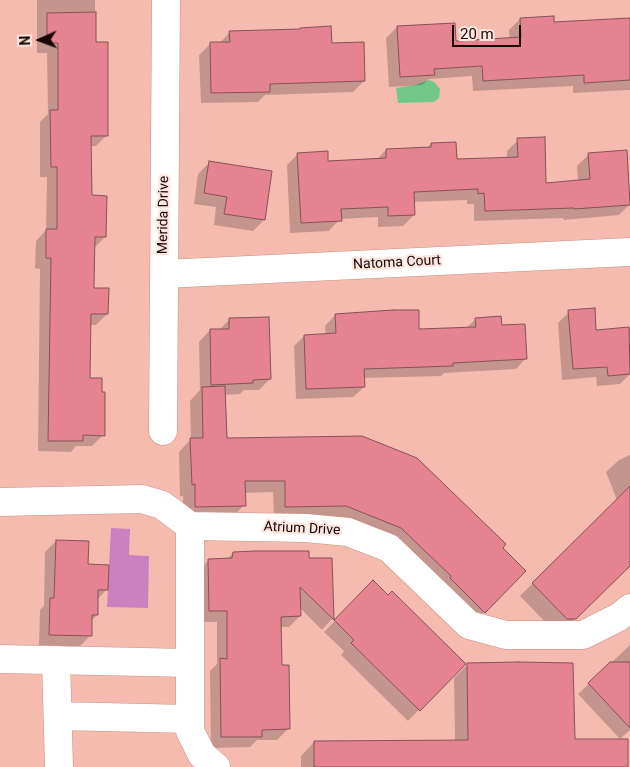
<!DOCTYPE html>
<html>
<head>
<meta charset="utf-8">
<style>
	body { margin:0 }
	#map { position:relative; width:630px; height:767px; overflow:hidden; background:#f6bbaf; font-family:Roboto,sans-serif }
	canvas { display:block }
	.north { position:absolute; left:15px; top:15px; width:50px; height:50px; -webkit-text-stroke:4px #fee6e0; paint-order:stroke; rotate:268deg; font-size:14px; font-weight:700; line-height:20px; text-align:center; color:#190604 }
	.north::after { content:''; display:block; margin:auto; width:18px; height:22px; background:#190604; clip-path:polygon(50% 0,100% 100%,50% 72%,0 100%) }
	.scale { position:absolute; left:452px; top:25px; width:69px; height:22px; box-sizing:border-box; border:2px solid #190604; border-top:0; padding-left:6px; font-size:15px; line-height:18px; white-space:nowrap; color:#190604; -webkit-text-stroke:4px #fee6e0; paint-order:stroke }
</style>
</head>
<body>
<div id="map">
<canvas width="630" height="767"></canvas>
<div class="north">N</div>
<div class="scale">20 m</div>
</div>
<script>
const g = document.querySelector('canvas').getContext('2d');
g.lineJoin = 'round';
function fillPath(path, color) {
  g.fillStyle = color;
  g.fill(path, 'evenodd');
}
function shape(rows) {
  const path = new Path2D();
  for (const r of rows) {
    path.moveTo(r[0], r[1]);
    for (let i = 2; i < r.length; i += 2) path.lineTo(r[i], r[i + 1]);
  }
  return path;
}
function stroke(path, color, width, dash) {
  g.strokeStyle = color;
  g.lineWidth = width;
  g.lineCap = dash ? 'butt' : 'round';
  g.setLineDash(dash || []);
  g.stroke(path);
}
function write(font, color, halo, rows, align = 'center') {
  g.font = font + ' Roboto,sans-serif';
  g.lineWidth = 4.5;
  g.setLineDash([]);
  g.textBaseline = 'middle';
  g.strokeStyle = halo;
  g.fillStyle = color;
  for (const [text, x, y, turn = 0] of rows) {
    g.save();
    g.translate(x, y);
    g.rotate((+turn || 0) * Math.PI / 180);
    g.textAlign = isNaN(turn) ? turn : align;
    if (halo) g.strokeText(text, 0, 0);
    g.fillText(text, 0, 0);
    g.restore();
  }
}
fillPath(shape([
	[111,528,130,529,129,555,149,556,148,608,107,607]
]), '#ca81c0');
fillPath(shape([
	[429,80,434,82,440,89,439,98,434,102,398,103,396,88,415,85]
]), '#71c88a');
fillPath(shape([
	[37,0,95,0,95,43,107,135,96,146,90,146,90,197,105,237,93,249,93,289,107,314,96,325,90,325,89,379,103,435,92,446,76,446,71,452,38,451,40,269,35,268,36,241,46,230,47,177,40,177,40,122,48,114,47,53,37,53],
	[520,19,553,23,630,19,630,90,573,93,573,86,473,91,472,76,429,79,422,85,389,87,386,38,397,27,455,42,510,39,509,30],
	[298,31,331,44,364,81,353,92,265,95,258,102,201,103,199,55,210,44,219,44,230,32],
	[518,140,545,184,578,182,577,166,588,155,626,152,630,204,619,215,564,220,563,218,474,221,474,204,467,204,467,200,413,202,414,215,403,226,378,227,378,217,340,219,329,231,290,233,287,165,298,154,327,162,377,159,386,150,427,148,431,144,456,160,507,159,507,151],
	[209,163,264,220,253,231,214,225,216,207,194,204,198,174],
	[569,312,595,331,630,328,630,374,620,384,597,386,596,377,562,380,558,323],
	[335,315,418,330,466,328,476,319,501,327,526,358,516,369,444,373,441,376,363,378,364,387,353,397,296,399,294,346,304,336,326,335,325,326],
	[230,319,270,379,259,390,244,390,240,394,224,395,225,439,501,548,524,571,472,624,389,540,274,518,273,492,244,493,244,505,232,518,183,519,183,496,180,496,179,452,191,439,190,401,200,390,199,342,210,330,219,330],
	[630,455,630,566,562,631,554,631,520,596,617,500,606,472,619,460],
	[56,541,87,565,107,589,97,600,97,615,91,621,90,636,79,647,39,645,40,610,44,606,45,552],
	[233,553,307,559,331,559,332,619,322,630,300,608,300,616,289,627,280,627,280,666,288,729,277,740,257,740,250,747,211,748,210,671,217,664,217,622,198,622,198,571,209,560,226,560],
	[373,582,464,664,408,721,341,655,344,651,324,632],
	[630,645,630,730,620,739,578,694],
	[467,665,574,740,627,767,301,767,301,756,314,742,455,741,454,678]
]), '#0003');
const building = shape([
	[96,12,96,42,108,42,108,136,91,136,92,195,107,196,106,237,95,237,94,288,109,288,108,314,91,314,90,378,102,378,102,392,105,392,105,436,83,435,83,441,48,441,51,258,46,258,46,229,57,229,57,167,51,167,50,110,58,110,58,43,47,43,47,13,96,12],
	[554,16,554,22,630,18,630,80,584,83,584,75,483,81,482,66,434,69,435,75,400,77,397,26,455,23,456,41,521,37,520,18,554,16],
	[331,26,332,43,364,42,365,81,270,84,270,92,211,93,210,42,230,42,229,31,300,29,300,28,331,26],
	[545,137,546,183,590,179,588,153,627,150,630,205,574,209,574,208,485,211,484,193,478,194,478,189,414,192,415,215,388,216,388,207,341,209,342,221,301,223,297,153,328,151,328,161,386,158,386,149,431,147,431,143,456,142,457,159,518,157,517,138,545,137],
	[209,161,272,171,265,220,224,214,227,197,204,193,209,161],
	[595,308,596,330,629,327,630,374,608,376,607,367,573,369,568,310,595,308],
	[393,310,419,310,419,329,476,327,475,318,501,316,502,325,525,324,527,359,453,363,453,366,364,369,365,387,306,389,304,335,336,333,335,314,393,310],
	[269,317,271,379,253,380,253,383,211,385,210,329,229,329,229,318,269,317],
	[225,386,227,438,362,436,417,458,506,544,503,548,526,571,485,613,450,578,451,576,401,528,346,506,285,507,285,481,245,481,246,506,195,507,195,484,192,485,190,438,203,438,202,387,225,386],
	[630,486,630,566,576,619,567,619,532,583,630,486],
	[56,540,89,541,88,564,109,565,108,590,98,590,98,615,92,615,92,636,49,635,50,598,54,598,56,540],
	[255,551,309,551,309,558,332,558,334,620,300,587,301,616,281,617,282,665,289,665,290,729,262,730,262,737,221,737,220,658,227,659,227,611,209,611,208,559,232,558,233,552,255,551],
	[373,580,388,595,392,591,466,664,420,711,351,643,354,640,334,620,373,580],
	[518,662,573,663,575,739,628,739,628,767,314,767,314,741,468,740,467,663,518,662],
	[610,662,630,662,630,728,588,683,610,662]
]);
fillPath(building, '#e68390');
stroke(building, '#855057', 1);
const minor = shape([
	[164,274,630,252],
	[163,431,166,0],
	[0,502,142,499,162,505,190,526,306,528,348,532,389,548,469,625,506,635,583,635,619,617,630,608],
	[190,526,190,731,202,755,216,767],
	[0,659,190,663],
	[56,660,59,767],
	[58,716,190,719]
]);
stroke(minor, '#c89084', 29);
stroke(minor, '#fff', 28);
write('14px', '#190604', '#fee6e0', [
	["Merida Drive",164,215,-89],
	["Natoma Court",397,263,-3],
	["Atrium Drive",302,529,3]
]);
</script>
</body>
</html>
